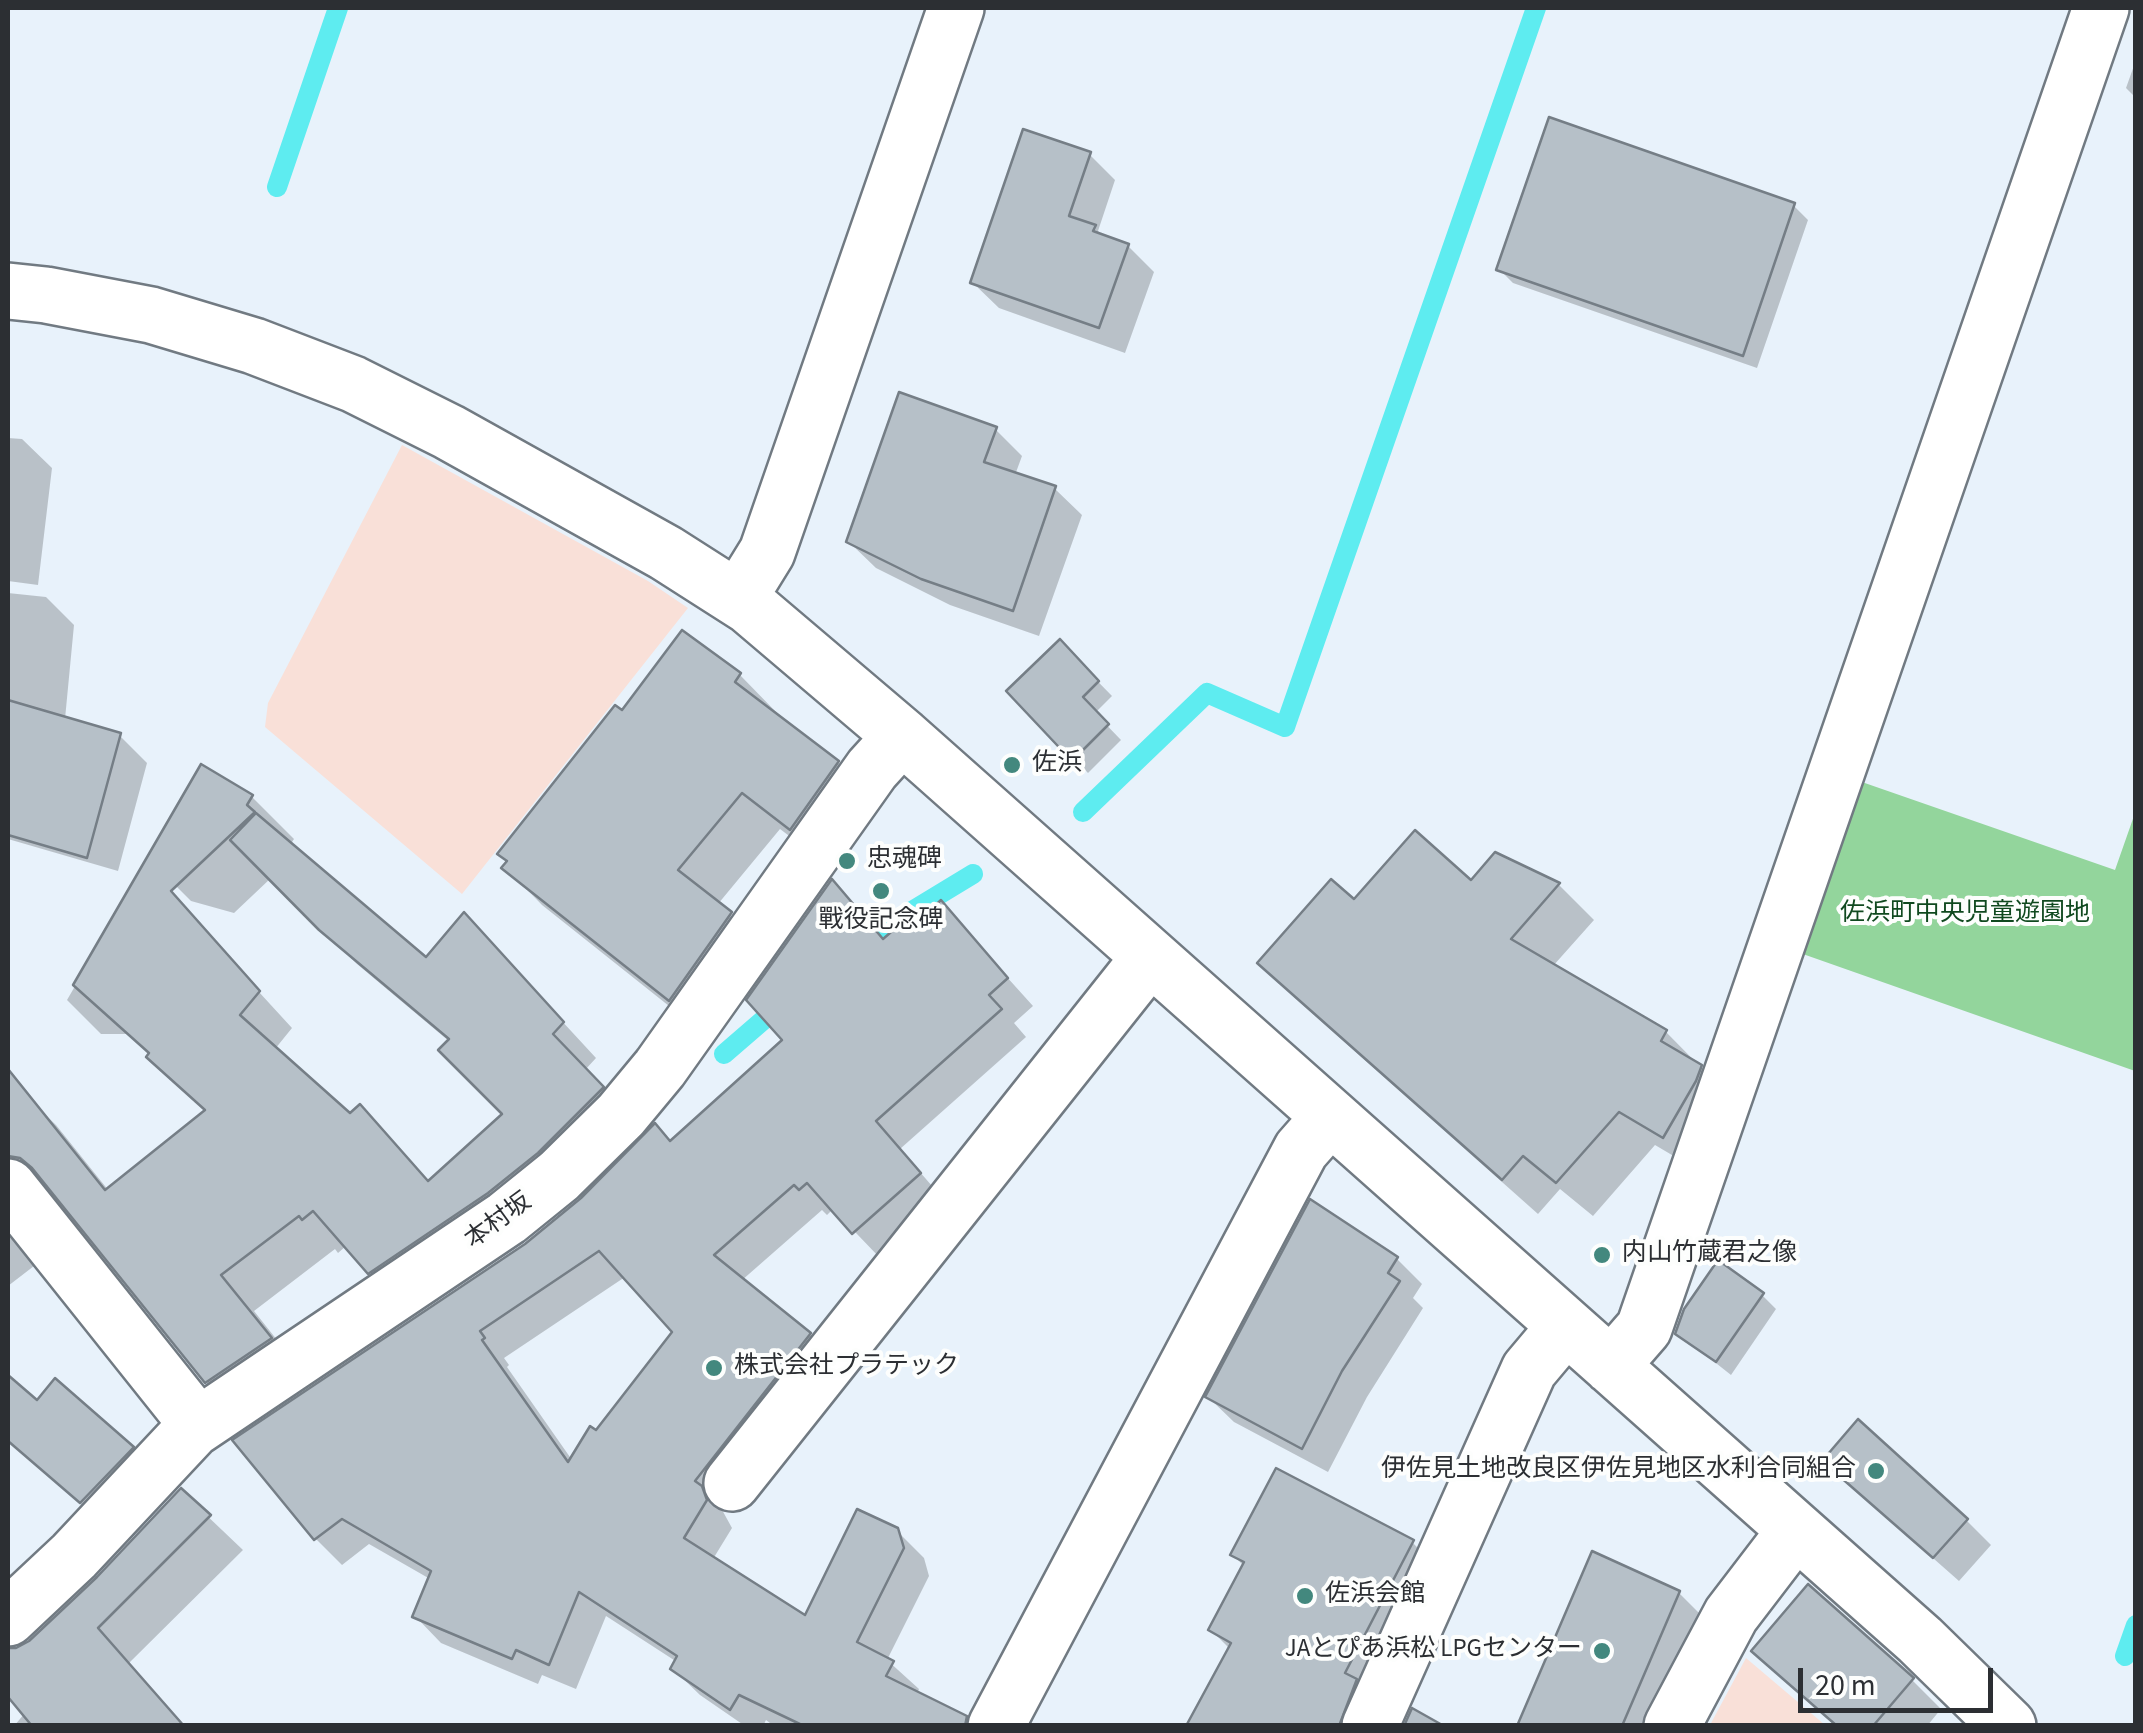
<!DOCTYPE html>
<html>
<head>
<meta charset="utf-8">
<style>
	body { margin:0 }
	#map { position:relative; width:2143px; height:1733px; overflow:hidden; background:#e8f2fb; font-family:"Source Sans 3",sans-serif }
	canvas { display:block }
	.frame { position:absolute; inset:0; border:10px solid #2c2f33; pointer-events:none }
	.scale { position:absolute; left:1798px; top:1668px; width:195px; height:45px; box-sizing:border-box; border:5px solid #2c2f33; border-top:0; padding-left:12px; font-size:30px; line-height:35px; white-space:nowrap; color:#2c2f33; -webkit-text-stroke:8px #fdfefd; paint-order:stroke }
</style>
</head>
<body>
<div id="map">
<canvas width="2143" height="1733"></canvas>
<div class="frame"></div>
<div class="scale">20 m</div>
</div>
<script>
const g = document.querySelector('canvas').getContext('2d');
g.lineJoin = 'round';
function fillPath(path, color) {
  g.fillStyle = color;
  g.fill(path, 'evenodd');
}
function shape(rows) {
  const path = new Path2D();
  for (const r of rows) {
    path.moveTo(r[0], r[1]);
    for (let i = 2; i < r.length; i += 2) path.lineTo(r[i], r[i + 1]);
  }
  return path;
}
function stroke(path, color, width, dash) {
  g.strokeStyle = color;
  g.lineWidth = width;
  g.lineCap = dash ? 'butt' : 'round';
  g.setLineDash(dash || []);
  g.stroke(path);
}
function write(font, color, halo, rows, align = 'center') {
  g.font = font + ' "Source Sans 3","Noto Sans JP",sans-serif';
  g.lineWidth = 8;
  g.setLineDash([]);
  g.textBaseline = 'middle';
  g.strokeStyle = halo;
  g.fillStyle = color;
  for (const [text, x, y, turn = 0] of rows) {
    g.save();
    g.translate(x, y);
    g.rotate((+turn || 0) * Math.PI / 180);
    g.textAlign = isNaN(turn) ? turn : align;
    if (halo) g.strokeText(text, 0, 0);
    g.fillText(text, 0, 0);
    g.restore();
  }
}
fillPath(shape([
	[402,445,648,581,688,608,462,894,265,727,268,703],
	[1746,1658,1825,1725,1710,1725]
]), '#f9e0d8');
fillPath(shape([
	[1859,781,2115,870,2135,813,2135,1071,1800,953]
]), '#93d59c');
fillPath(shape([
	[2136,60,2136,98,2126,88],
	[1089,154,1115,180,1098,231,1106,239,1128,246,1154,272,1125,353,999,308,972,282],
	[1794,206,1808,220,1757,368,1513,283,1499,269],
	[995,429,1022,456,1015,475,1055,489,1082,515,1039,636,950,605,876,568,849,542],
	[8,438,22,439,52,468,38,585,8,581],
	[8,593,46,597,74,625,65,719,119,735,147,763,118,871,8,839],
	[682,633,740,675,777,713,775,716,838,763,875,801,829,866,780,829,718,904,768,952,708,1037,542,905,505,867],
	[1060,643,1112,696,1095,713,1121,740,1088,773,1010,691],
	[252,797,294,839,290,845,427,960,464,915,596,1058,585,1070,637,1123,404,1307,346,1246,338,1253,335,1249,254,1311,304,1374,241,1416,207,1382,231,1134,130,1034,101,1034,67,1000,122,905,181,907,292,1028,275,1049,350,1116,359,1108,430,1183,506,1115,450,1042,357,964,271,878,234,913,191,901,149,859],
	[1496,855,1559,885,1594,920,1553,966,1666,1032,1736,1103,1699,1171,1655,1145,1593,1216,1560,1189,1538,1214,1295,998,1260,963,1354,902,1471,883],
	[832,883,885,941,926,917,941,904,1033,1006,1014,1023,1026,1037,900,1149,945,1201,880,1258,833,1209,827,1215,822,1210,741,1281,810,1335,836,1361,721,1508,732,1528,713,1559,806,1618,896,1530,924,1558,929,1576,887,1660,919,1689,917,1694,952,1711,966,1726,774,1726,766,1720,763,1726,745,1726,700,1695,673,1669,677,1662,606,1616,576,1689,542,1675,538,1684,441,1643,415,1616,430,1579,369,1544,342,1565,316,1539,526,1246,671,1143,786,1040],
	[625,1277,675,1332,572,1460,507,1367,509,1365,504,1358],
	[27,1097,56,1125,125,1211,50,1186,34,1183,8,1203,8,1114],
	[8,1229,34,1266,8,1286],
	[1397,1259,1422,1284,1413,1298,1423,1308,1367,1397,1328,1472,1234,1422,1208,1397],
	[1762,1295,1776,1309,1731,1375,1678,1333],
	[14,1384,37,1403,132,1449,161,1477,111,1531,8,1441,8,1392],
	[1850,1485,1966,1520,1991,1545,1959,1581],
	[181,1491,243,1550,129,1663,185,1726,14,1726,25,1713,8,1693,8,1605,11,1651,31,1643,99,1579],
	[1412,1542,1448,1579,1388,1726,1189,1726,1230,1649,1211,1630,1244,1566,1233,1555],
	[1679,1593,1715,1629,1673,1726,1520,1726],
	[1754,1651,1912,1680,1941,1709,1927,1726,1836,1726]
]), '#0003');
stroke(shape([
	[277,187,338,8],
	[1083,812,1207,693,1285,727,1536,8],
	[856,945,973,874],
	[724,1054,783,1003],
	[2125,1656,2136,1625]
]), '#5eecf0', 20);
const building = shape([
	[1549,117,1795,203,1743,356,1496,270,1549,117],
	[1023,129,1091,152,1069,216,1096,225,1093,231,1129,244,1099,328,970,283,1023,129],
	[899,392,997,427,984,462,1056,486,1013,611,921,579,846,542,899,392],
	[682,630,741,673,735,682,839,761,790,830,742,793,678,870,732,912,669,1001,501,868,507,861,497,854,615,705,622,710,682,630],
	[1060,639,1099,681,1083,697,1109,724,1072,761,1006,691,1060,639],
	[8,700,121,733,87,858,8,835,8,700],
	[201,764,253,795,247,805,255,812,171,891,260,991,240,1015,350,1113,360,1104,428,1181,502,1114,438,1050,449,1039,319,930,230,840,256,813,426,957,464,912,564,1022,553,1034,604,1087,538,1153,488,1193,368,1274,313,1211,302,1220,299,1216,221,1275,272,1338,205,1383,32,1168,20,1158,8,1156,8,1069,105,1190,205,1110,146,1057,149,1053,73,985,201,764],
	[1415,830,1471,880,1495,852,1560,883,1511,939,1667,1030,1661,1041,1702,1065,1696,1081,1663,1138,1619,1112,1556,1183,1523,1156,1502,1180,1257,963,1331,879,1354,899,1415,830],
	[832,879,883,939,920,907,926,914,941,900,1008,978,989,995,1002,1009,876,1121,921,1173,852,1234,807,1183,799,1190,794,1185,714,1255,811,1333,695,1481,702,1486,707,1500,684,1538,805,1615,857,1509,898,1528,904,1548,857,1642,894,1661,886,1676,967,1716,965,1726,804,1726,739,1695,730,1710,670,1669,677,1656,579,1592,549,1665,516,1650,512,1659,412,1617,431,1571,342,1519,314,1540,232,1440,525,1244,581,1198,655,1123,670,1141,782,1040,746,1000,832,879],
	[599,1251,672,1332,596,1430,590,1426,568,1462,482,1340,485,1338,480,1331,599,1251],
	[1310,1199,1398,1257,1388,1273,1400,1281,1342,1371,1302,1449,1205,1397,1310,1199],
	[1718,1260,1764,1293,1716,1362,1675,1334,1684,1309,1718,1260],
	[8,1375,37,1400,55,1378,134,1447,80,1503,8,1441,8,1375],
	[1858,1419,1968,1519,1933,1558,1822,1461,1858,1419],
	[1276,1468,1414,1540,1345,1673,1357,1679,1339,1726,1186,1726,1231,1643,1208,1630,1244,1562,1230,1555,1276,1468],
	[181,1488,211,1515,98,1628,184,1726,32,1726,8,1697,8,1648,16,1648,29,1641,97,1577,181,1488],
	[1592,1551,1680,1591,1622,1726,1517,1726,1592,1551],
	[1808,1584,1914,1678,1873,1726,1837,1726,1751,1651,1808,1584],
	[1412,1708,1444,1726,1404,1726,1412,1708]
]);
fillPath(building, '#b6c0c8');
stroke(building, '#757e86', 2.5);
const minor = shape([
	[8,291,46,295,151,315,254,346,353,384,449,432,666,553,749,606,902,736,1796,1530,1920,1640,2008,1726],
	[738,599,767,552,956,8],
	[8,1187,198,1425],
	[1611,1366,1644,1328,2101,8],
	[732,1483,1150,957],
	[8,1618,74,1556,193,1429,507,1218,559,1176,621,1115,660,1068,872,769,902,736],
	[996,1726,1301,1150,1330,1117],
	[1370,1726,1529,1370,1566,1326],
	[1672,1726,1731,1615,1796,1530]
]);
stroke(minor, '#717a82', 60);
stroke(minor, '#fff', 55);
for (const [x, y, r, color] of [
	[1012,765,10,"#43887e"],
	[847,861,10,"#43887e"],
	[881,891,10,"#43887e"],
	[1602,1255,10,"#43887e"],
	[714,1368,10,"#43887e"],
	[1876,1471,10,"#43887e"],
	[1305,1596,10,"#43887e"],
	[1602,1651,10,"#43887e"]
]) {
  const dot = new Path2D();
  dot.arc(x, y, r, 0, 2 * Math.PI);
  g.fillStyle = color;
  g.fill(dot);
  stroke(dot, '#fdfefd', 4);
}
write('25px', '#2c2f33', '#fdfefd', [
	["佐浜",1032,765],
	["忠魂碑",867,861],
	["戰役記念碑",881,922,"center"],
	["内山竹蔵君之像",1622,1255],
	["株式会社プラテック",734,1368],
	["伊佐見土地改良区伊佐見地区水利合同組合",1856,1471,"right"],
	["佐浜会館",1325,1596],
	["JAとぴあ浜松 LPGセンター",1582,1651,"right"]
], 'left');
write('25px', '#10491f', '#fdfefd', [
	["佐浜町中央児童遊園地",1965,915]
]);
write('25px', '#2c2f33', '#fdfefd', [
	["本村坂",499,1222,-36]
]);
</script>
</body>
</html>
